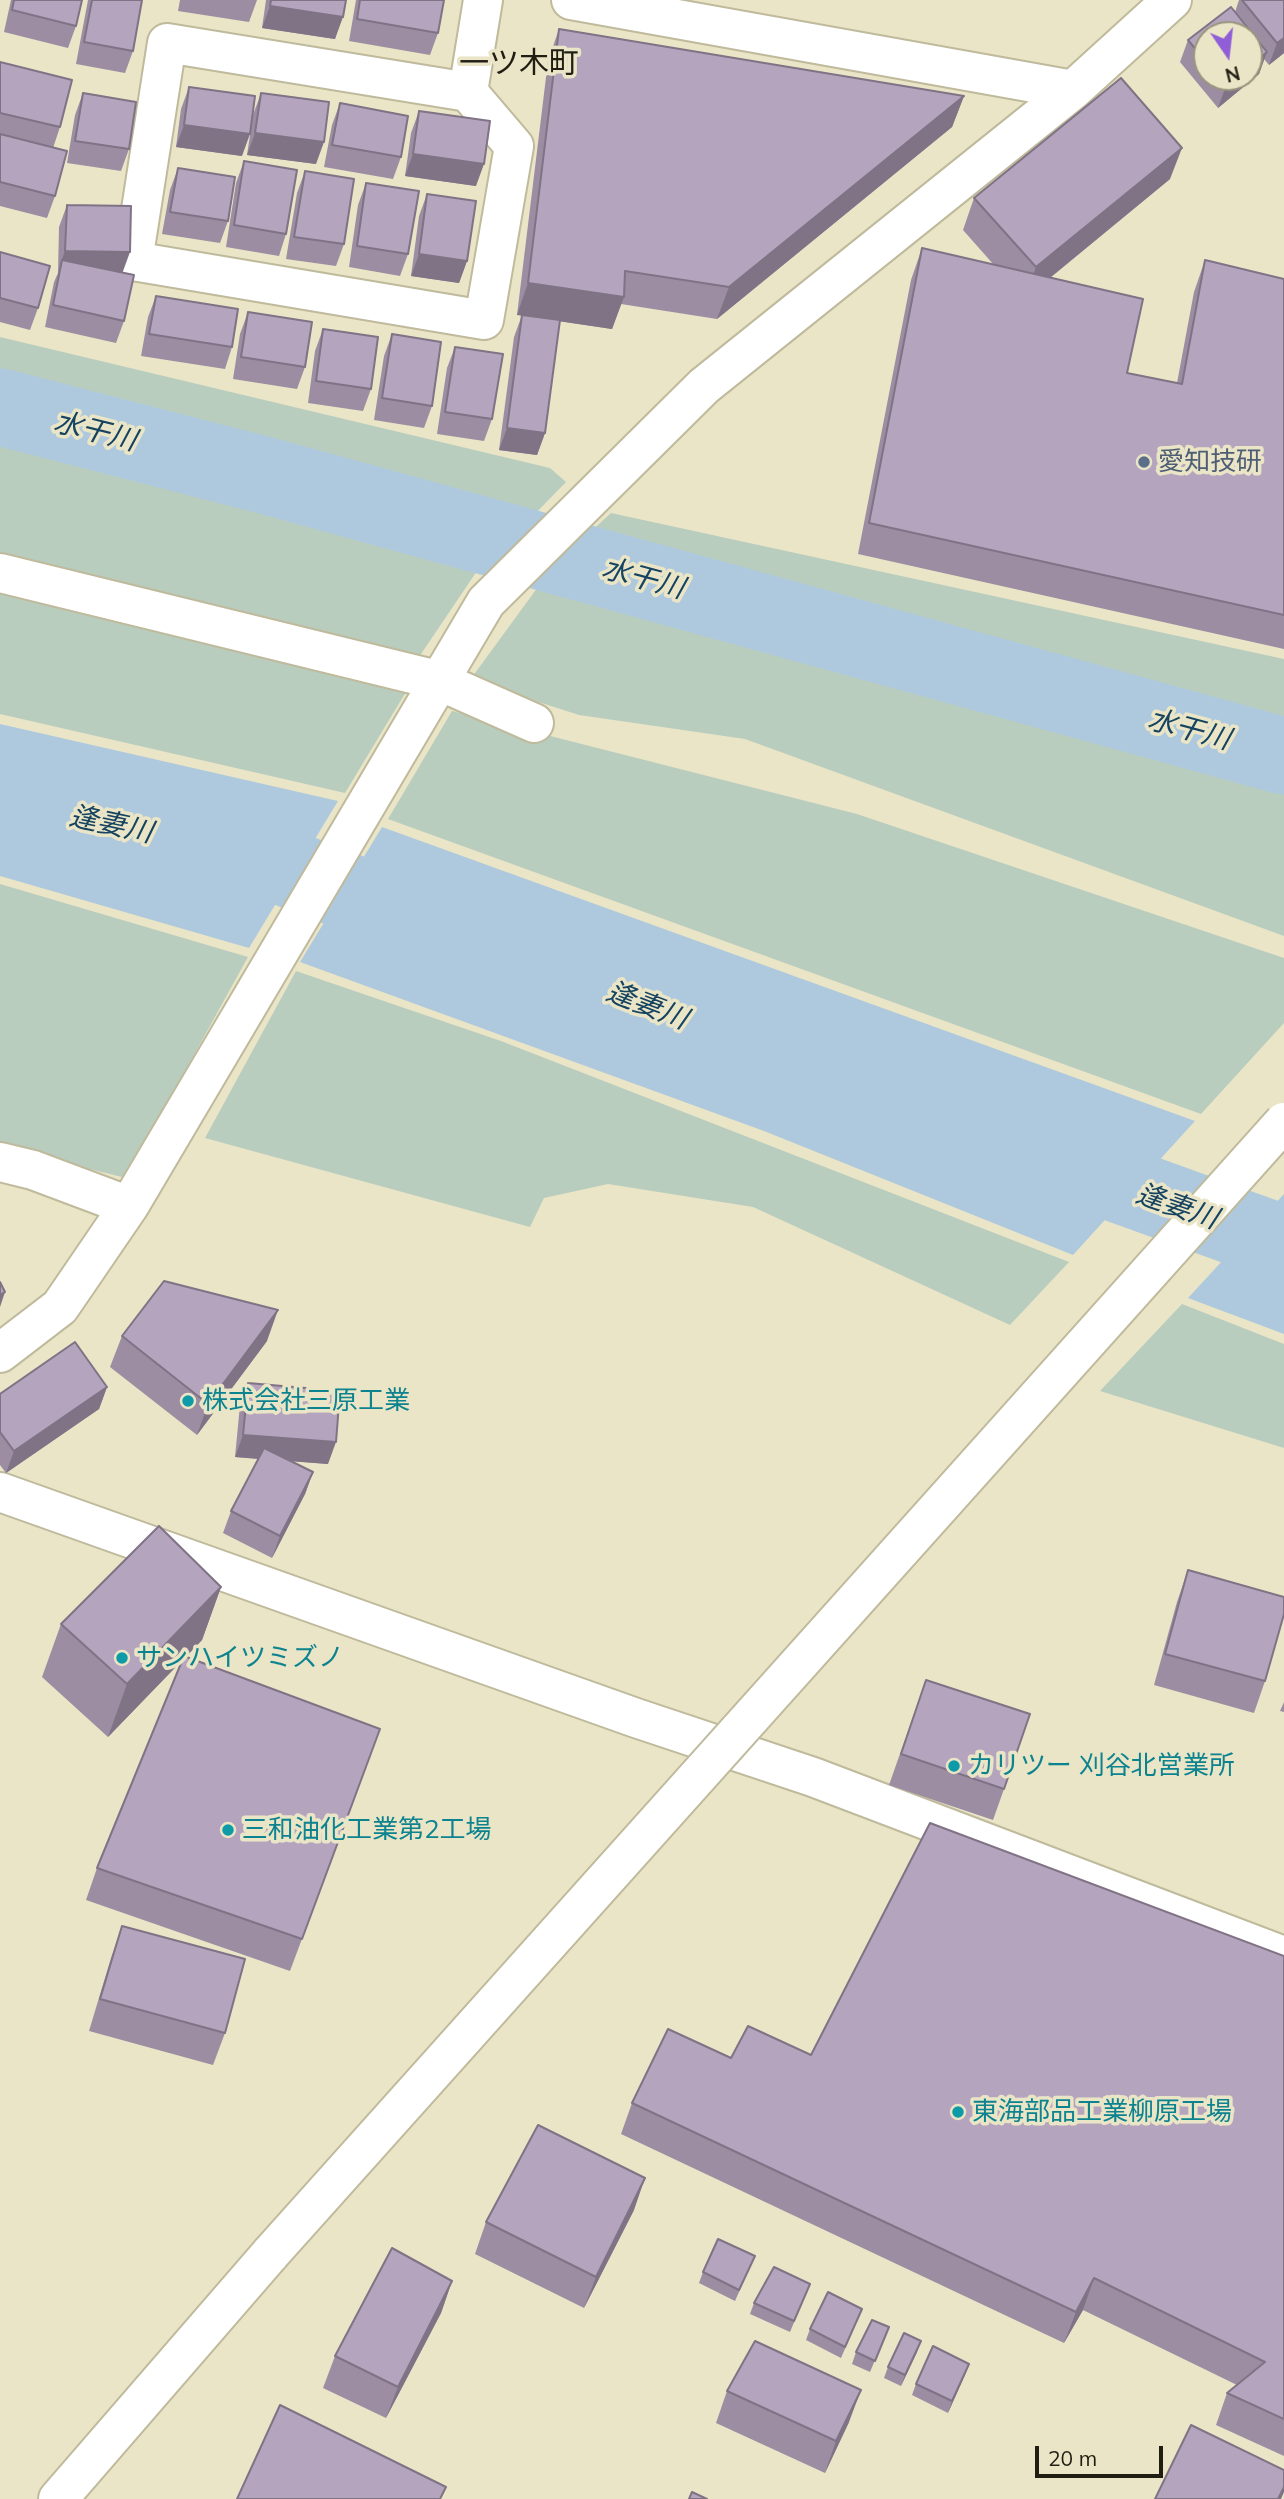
<!DOCTYPE html>
<html>
<head>
<meta charset="utf-8">
<style>
	body { margin:0 }
	#map { position:relative; width:1284px; height:2499px; overflow:hidden; background:#eae5c6; font-family:Mulish,sans-serif }
	canvas { display:block }
	.north { position:absolute; left:1193px; top:21px; width:70px; height:70px; box-sizing:border-box; background:#eae5c6; border:2px solid #99957e; border-radius:50%; rotate:166deg; font-size:19px; font-weight:700; line-height:28px; text-align:center; color:#201e13 }
	.north::after { content:''; display:block; margin:auto; width:24px; height:32px; background:#905ed7; clip-path:polygon(50% 0,100% 100%,50% 72%,0 100%) }
	.scale { position:absolute; left:1035px; top:2446px; width:128px; height:32px; box-sizing:border-box; border:4px solid #201e13; border-top:0; padding-left:9px; font-size:21px; line-height:24px; white-space:nowrap; color:#201e13; -webkit-text-stroke:5px #eae5c6; paint-order:stroke }
</style>
</head>
<body>
<div id="map">
<canvas width="1284" height="2499"></canvas>
<div class="north">N</div>
<div class="scale">20 m</div>
</div>
<script>
const g = document.querySelector('canvas').getContext('2d');
g.lineJoin = 'round';
function fillPath(path, color) {
  g.fillStyle = color;
  g.fill(path, 'evenodd');
}
function shape(rows) {
  const path = new Path2D();
  for (const r of rows) {
    path.moveTo(r[0], r[1]);
    for (let i = 2; i < r.length; i += 2) path.lineTo(r[i], r[i + 1]);
  }
  return path;
}
function stroke(path, color, width, dash) {
  g.strokeStyle = color;
  g.lineWidth = width;
  g.lineCap = dash ? 'butt' : 'round';
  g.setLineDash(dash || []);
  g.stroke(path);
}
function write(font, color, halo, rows, align = 'center') {
  g.font = font + ' Mulish,"Noto Sans JP",sans-serif';
  g.lineWidth = 7;
  g.setLineDash([]);
  g.textBaseline = 'middle';
  g.strokeStyle = halo;
  g.fillStyle = color;
  for (const [text, x, y, turn = 0] of rows) {
    g.save();
    g.translate(x, y);
    g.rotate((+turn || 0) * Math.PI / 180);
    g.textAlign = isNaN(turn) ? turn : align;
    if (halo) g.strokeText(text, 0, 0);
    g.fillText(text, 0, 0);
    g.restore();
  }
}
fillPath(shape([
	[0,337,550,468,566,482,530,519,0,379],
	[0,442,96,463,479,568,419,657,0,553],
	[611,513,1284,659,1284,719,586,536],
	[543,580,1284,787,1284,936,745,739,579,715,470,680],
	[0,592,406,692,345,793,0,714],
	[452,711,857,814,1284,958,1284,1023,1201,1114,388,819],
	[0,884,248,957,126,1178,0,1147],
	[296,971,501,1041,1069,1262,1010,1325,753,1207,608,1184,544,1198,530,1227,205,1138],
	[1182,1304,1284,1344,1284,1448,1100,1391]
]), '#b9cdbf');
fillPath(shape([
	[0,724,338,801,249,948,0,876],
	[382,827,1195,1121,1073,1255,764,1131,300,962],
	[1284,1194,1284,1334,1188,1298]
]), '#aec9dd');
stroke(shape([
	[0,407,260,474,1284,756],
	[0,800,258,857,442,928],
	[1032,1153,1284,1244]
]), '#aec9dd', 77);
const minor = shape([
	[571,0,1073,90,1172,0],
	[167,43,468,92,514,146,484,320,133,261,167,43],
	[468,92,483,0],
	[0,573,437,680,534,723],
	[0,1162,33,1170,129,1206],
	[0,1353,60,1307,129,1206,486,602,704,386,1073,90],
	[0,1492,636,1718,813,1777,1284,1956],
	[58,2499,271,2253]
]);
stroke(minor, '#bfba9c', 42);
stroke(minor, '#fff', 38);
const minorBridge = shape([
	[271,2253,1284,1122]
]);
stroke(minorBridge, '#bfba9c', 42, []);
stroke(minorBridge, '#fff', 38);
fillPath(shape([
	[11,0,82,0,76,26,68,48,4,32],
	[88,0,92,0,133,51,125,73,76,64],
	[180,0,257,0,249,22,178,11],
	[266,0,346,0,335,39,262,28],
	[356,0,444,0,438,33,430,55,349,41],
	[1239,0,1284,0,1284,53,1269,65,1264,59,1259,74,1218,108,1180,62,1188,40,1235,12],
	[1207,35,1249,77,1207,77],
	[559,29,964,96,952,127,717,319,621,304,612,329,559,321,545,433,537,455,499,450,514,337,522,315,517,315,548,61],
	[0,62,60,127,53,148,55,196,47,218,0,206],
	[189,87,242,156,176,147,181,109],
	[83,93,129,149,121,171,67,163,75,115],
	[261,93,316,164,247,155,253,115],
	[340,103,401,157,393,179,324,167,332,125],
	[419,111,476,186,405,176,411,133],
	[244,161,286,234,279,256,226,247,236,183],
	[178,168,228,221,220,243,162,234,170,190],
	[305,171,344,244,336,266,286,259,297,193],
	[1170,179,1050,278,1127,373,1177,383,1194,292,1205,260,1284,279,1284,649,858,554,911,280,922,248,994,265,963,230,974,198],
	[366,183,408,254,400,276,349,267,358,205],
	[427,194,467,261,459,283,411,276,419,216],
	[67,205,122,273,124,321,116,343,45,327,54,282,58,273,59,227],
	[0,252,38,308,30,330,0,322],
	[156,296,232,347,225,369,141,356,148,317],
	[248,312,305,367,297,389,233,379,240,334],
	[323,329,371,389,363,411,308,403,315,351],
	[392,334,432,406,424,428,374,420,384,356],
	[455,347,492,419,484,441,437,434,447,368],
	[122,1336,267,1341,197,1435,110,1367],
	[248,1383,328,1464,291,1461,313,1472,305,1494,272,1558,223,1533,231,1511,258,1459,235,1457,240,1405],
	[107,1387,99,1409,6,1473,0,1465,0,1394],
	[1188,1570,1265,1681,1254,1713,1154,1685,1177,1602],
	[221,1587,202,1640,186,1657,380,1729,290,1971,86,1900,97,1868,182,1660,108,1737,42,1677,61,1624],
	[926,1680,1004,1789,993,1820,889,1785],
	[1284,1702,1284,1712,1280,1711],
	[122,1926,225,2033,213,2065,89,2031,111,1958],
	[1284,1956,1284,2456,1216,2425,1227,2393,1237,2385,1083,2310,1064,2343,621,2134,632,2103,731,2058,811,2055],
	[634,2210,584,2308,475,2254,486,2222],
	[755,2256,735,2301,699,2283,703,2272],
	[452,2281,441,2313,386,2418,323,2388,335,2356],
	[810,2284,790,2332,750,2314,754,2303],
	[862,2309,841,2358,806,2340,810,2329],
	[889,2327,870,2372,852,2364,856,2352],
	[917,2352,901,2386,884,2378,888,2367],
	[969,2364,948,2413,912,2395,916,2384],
	[727,2391,849,2422,825,2473,716,2423]
]), '#9c8da3');
fillPath(shape([
	[270,6,343,17,335,39,262,28],
	[1284,38,1284,53,1269,65,1277,43],
	[1267,52,1259,74,1218,108,1226,86,1236,77,1249,77,1249,67],
	[964,96,952,127,717,319,729,287],
	[184,125,250,134,242,156,176,147],
	[255,133,324,142,316,164,247,155],
	[1182,148,1170,179,1024,299,1036,267],
	[413,154,484,164,476,186,405,176],
	[65,251,130,252,122,274,62,260,57,273],
	[419,254,467,261,459,283,411,276],
	[528,283,624,297,612,329,517,315],
	[507,428,545,433,537,455,499,450],
	[5,1292,0,1307,0,1295],
	[278,1310,267,1341,197,1435,208,1404],
	[107,1387,99,1409,6,1473,14,1451],
	[243,1435,336,1442,328,1464,235,1457],
	[313,1472,305,1494,272,1558,280,1536],
	[221,1587,202,1640,108,1737,127,1684],
	[645,2178,634,2210,584,2308,596,2277],
	[1094,2278,1083,2310,1064,2343,1076,2312],
	[452,2281,441,2313,386,2418,398,2387],
	[921,2341,917,2352,901,2386,905,2375],
	[969,2364,965,2375,948,2413,952,2401],
	[861,2390,849,2422,825,2473,836,2441],
	[1284,2487,1284,2492,1281,2499,1278,2499]
]), '#7f7385');
const building = shape([
	[14,0,82,0,76,26,12,10,14,0],
	[92,0,142,0,133,51,84,42,92,0],
	[271,0,346,0,343,17,270,6,271,0],
	[360,0,444,0,438,33,357,19,360,0],
	[1242,0,1284,0,1284,38,1277,43,1242,0],
	[1231,7,1267,52,1249,67,1249,35,1207,35,1207,63,1188,40,1231,7],
	[559,29,964,96,729,287,625,271,624,297,528,283,559,29],
	[0,62,72,80,60,127,0,113,0,62],
	[1218,77,1236,77,1226,86,1218,77],
	[1121,78,1182,148,1036,267,974,198,1121,78],
	[189,87,255,96,250,134,184,125,189,87],
	[83,93,136,102,129,149,75,141,83,93],
	[261,93,329,102,324,142,255,133,261,93],
	[340,103,408,116,401,157,332,145,340,103],
	[419,111,490,121,484,164,413,154,419,111],
	[0,134,67,151,55,196,0,182,0,134],
	[244,161,297,170,286,234,234,225,244,161],
	[178,168,235,177,228,221,170,212,178,168],
	[305,171,354,179,344,244,294,237,305,171],
	[366,183,419,191,408,254,357,246,366,183],
	[427,194,476,201,467,261,419,254,427,194],
	[67,205,131,206,130,252,65,251,67,205],
	[922,248,1143,299,1127,373,1182,384,1205,260,1284,279,1284,615,869,523,922,248],
	[0,252,50,266,38,308,0,298,0,252],
	[62,260,134,275,124,321,53,305,62,260],
	[156,296,238,309,232,347,149,334,156,296],
	[248,312,312,322,305,367,241,357,248,312],
	[522,315,560,320,545,433,507,428,522,315],
	[323,329,378,337,371,389,316,381,323,329],
	[392,334,441,342,432,406,382,398,392,334],
	[455,347,503,354,492,419,445,412,455,347],
	[164,1281,278,1310,208,1404,122,1336,164,1281],
	[0,1282,5,1292,0,1295,0,1282],
	[75,1342,107,1387,14,1451,0,1432,0,1394,75,1342],
	[248,1383,340,1391,336,1442,243,1435,248,1383],
	[264,1448,313,1472,280,1536,231,1511,264,1448],
	[159,1526,221,1587,127,1684,61,1624,159,1526],
	[1188,1570,1284,1597,1284,1614,1265,1681,1165,1654,1188,1570],
	[184,1656,380,1729,302,1939,97,1868,184,1656],
	[926,1680,1030,1714,1004,1789,901,1754,926,1680],
	[930,1823,1284,1956,1284,2419,1227,2393,1265,2362,1094,2278,1076,2312,632,2103,668,2029,731,2058,748,2026,811,2055,930,1823],
	[122,1926,245,1959,225,2033,100,1999,122,1926],
	[538,2125,645,2178,596,2277,486,2222,538,2125],
	[718,2239,755,2256,739,2290,703,2272,718,2239],
	[392,2248,452,2281,398,2387,335,2356,392,2248],
	[774,2267,810,2284,794,2321,754,2303,774,2267],
	[828,2292,862,2309,845,2347,810,2329,828,2292],
	[872,2320,889,2327,875,2361,856,2352,872,2320],
	[904,2333,921,2341,905,2375,888,2367,904,2333],
	[755,2341,861,2390,836,2441,727,2391,755,2341],
	[933,2346,969,2364,952,2401,916,2384,933,2346],
	[280,2405,446,2487,440,2499,237,2499,280,2405],
	[1191,2425,1284,2470,1284,2487,1278,2499,1155,2499,1191,2425],
	[692,2492,707,2499,689,2499,692,2492]
]);
fillPath(building, '#b5a4be');
stroke(building, '#7f7385', 2);
for (const [x, y, r, color] of [
	[1144,462,7,"#5c6f8a"],
	[188,1401,7,"#0f9aa8"],
	[122,1658,7,"#0f9aa8"],
	[954,1766,7,"#0f9aa8"],
	[228,1830,7,"#0f9aa8"],
	[958,2112,7,"#0f9aa8"]
]) {
  const dot = new Path2D();
  dot.arc(x, y, r, 0, 2 * Math.PI);
  g.fillStyle = color;
  g.fill(dot);
  stroke(dot, '#eae5c6', 2.5);
}
write('26px', '#4e5e75', '#eae5c6', [
	["愛知技研",1158,462]
], 'left');
write('26px', '#0d838f', '#eae5c6', [
	["株式会社三原工業",202,1401],
	["サンハイツミズノ",136,1658],
	["カリツー 刈谷北営業所",968,1766],
	["三和油化工業第2工場",242,1830],
	["東海部品工業柳原工場",972,2112]
], 'left');
write('italic 28px', '#154360', '#eae5c6', [
	["水干川",95,432,14],
	["水干川",643,579,15],
	["水干川",1189,730,15],
	["逢妻川",111,825,12],
	["逢妻川",647,1006,21],
	["逢妻川",1177,1207,19]
]);
write('30px', '#201e13', '#eae5c6', [
	["一ツ木町",519,64]
]);
</script>
</body>
</html>
